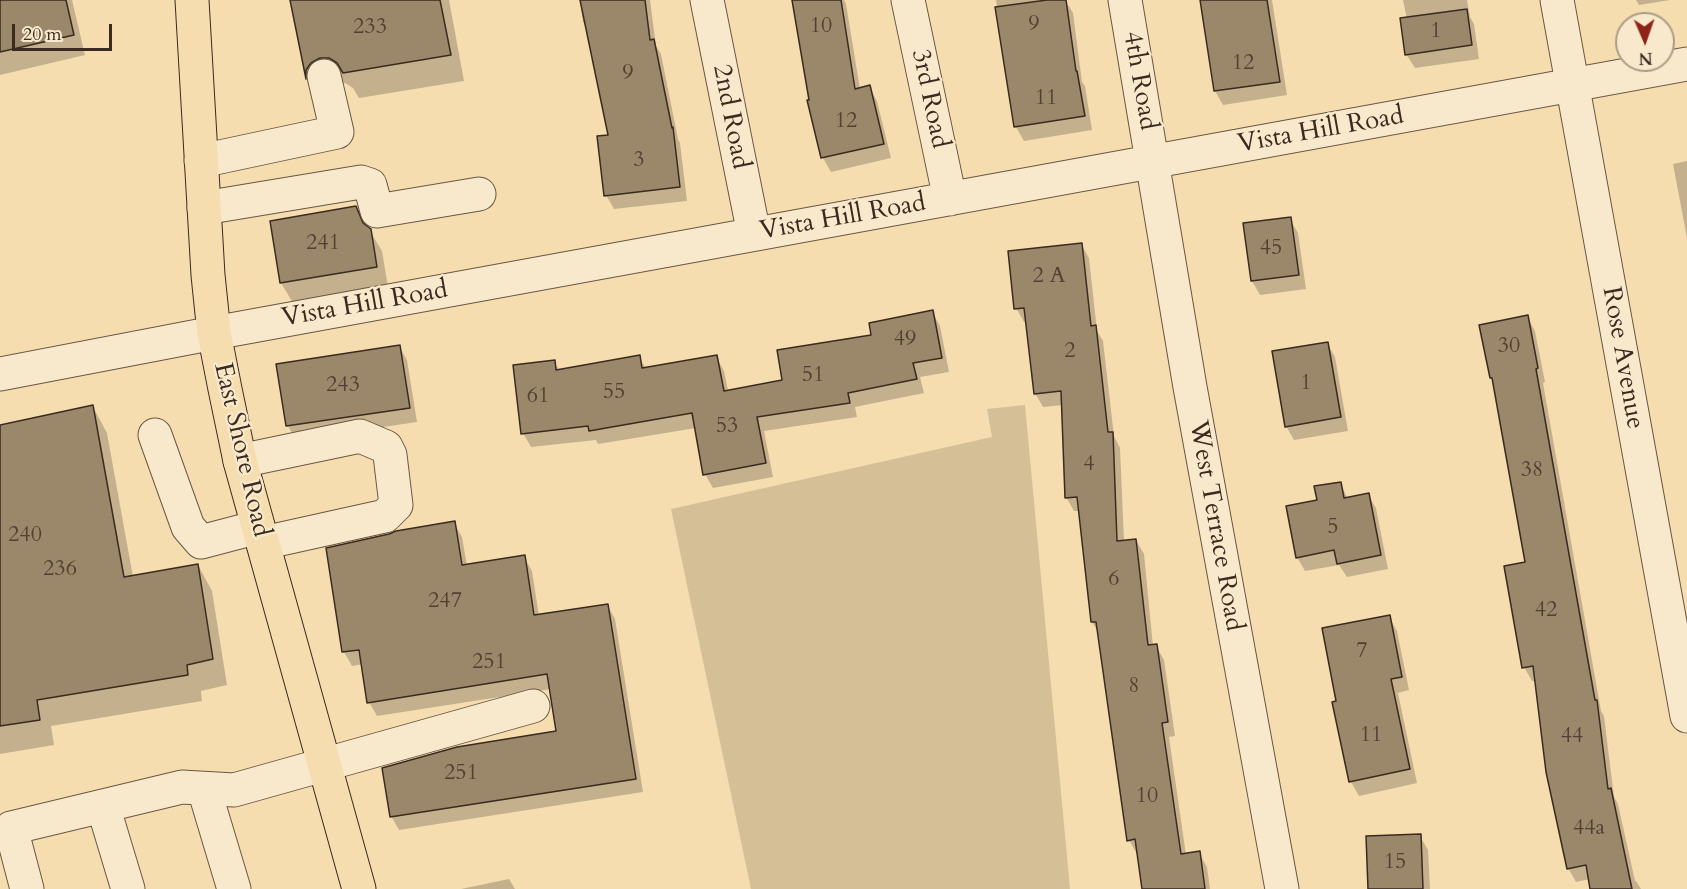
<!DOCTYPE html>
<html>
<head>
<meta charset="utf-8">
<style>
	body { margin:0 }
	#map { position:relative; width:1687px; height:889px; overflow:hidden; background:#f5ddb0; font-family:Cardo,serif }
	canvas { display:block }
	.north { position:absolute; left:1615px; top:12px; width:60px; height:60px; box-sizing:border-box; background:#f8e9cc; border:2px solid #ac9d87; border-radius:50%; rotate:178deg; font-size:16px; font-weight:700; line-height:24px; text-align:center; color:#3a2a1f }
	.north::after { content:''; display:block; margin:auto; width:21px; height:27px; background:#8f2418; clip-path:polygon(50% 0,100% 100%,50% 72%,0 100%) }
	.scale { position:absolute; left:12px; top:24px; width:100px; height:27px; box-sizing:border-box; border:3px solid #3a2a1f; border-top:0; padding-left:8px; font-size:18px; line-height:21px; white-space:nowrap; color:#3a2a1f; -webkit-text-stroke:4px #f8e9cc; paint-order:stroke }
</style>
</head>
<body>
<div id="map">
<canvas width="1687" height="889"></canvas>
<div class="north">N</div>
<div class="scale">20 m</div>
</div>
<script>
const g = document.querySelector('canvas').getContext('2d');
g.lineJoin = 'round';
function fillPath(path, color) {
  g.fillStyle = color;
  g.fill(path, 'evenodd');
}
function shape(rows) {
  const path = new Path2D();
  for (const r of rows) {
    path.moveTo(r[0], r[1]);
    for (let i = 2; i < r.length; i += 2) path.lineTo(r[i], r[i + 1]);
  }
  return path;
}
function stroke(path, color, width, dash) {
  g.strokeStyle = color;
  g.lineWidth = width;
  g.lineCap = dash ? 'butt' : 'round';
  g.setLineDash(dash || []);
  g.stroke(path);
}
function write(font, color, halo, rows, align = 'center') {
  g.font = font + ' Cardo,serif';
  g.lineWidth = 4.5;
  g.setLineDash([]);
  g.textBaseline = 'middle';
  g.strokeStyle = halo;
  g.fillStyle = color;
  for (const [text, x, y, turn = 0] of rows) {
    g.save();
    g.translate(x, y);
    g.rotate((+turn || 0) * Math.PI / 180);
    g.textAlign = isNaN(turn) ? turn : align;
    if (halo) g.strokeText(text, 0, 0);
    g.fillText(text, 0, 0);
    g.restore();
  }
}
fillPath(shape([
	[1025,405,1070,889,751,889,671,509,992,437,987,409]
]), '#d5bf97');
fillPath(shape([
	[0,0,72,0,85,55,0,75],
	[291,0,449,0,464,81,359,98,353,88,345,83,336,83,320,101,307,79],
	[580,0,650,0,656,46,661,54,678,139,680,143,687,201,614,209,606,195,610,136,587,29,583,22],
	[794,0,844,0,846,4,860,89,869,87,877,101,891,158,831,172,823,158,809,101,811,101],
	[996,0,1065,0,1073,13,1082,82,1085,86,1092,130,1024,141,1016,127],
	[1201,0,1272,0,1287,95,1223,105,1215,91],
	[1403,0,1467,0,1470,17,1474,24,1479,59,1415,68,1406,54,1407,19],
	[1636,0,1670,0,1639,5],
	[1687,161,1687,238,1673,164],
	[356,208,382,251,388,287,293,303,281,283],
	[1290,219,1298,233,1306,289,1260,295,1252,281,1245,225],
	[1081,244,1089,258,1097,331,1103,341,1114,436,1120,448,1124,541,1136,540,1144,554,1153,646,1156,646,1164,660,1175,736,1169,737,1186,855,1199,853,1207,867,1210,889,1144,889,1139,854,1137,854,1129,840,1100,635,1092,622,1080,511,1074,511,1066,497,1063,405,1043,407,1035,393,1027,322,1024,322,1016,308],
	[932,312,940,326,949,372,920,377,924,393,855,407,857,417,764,431,773,477,713,488,705,474,696,428,598,444,596,440,531,447,523,433,554,362,560,371,639,357,646,369,716,357,724,371,728,391,784,382,873,337],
	[1527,317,1535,331,1545,382,1543,383,1601,711,1604,716,1614,797,1618,804,1635,881,1636,881,1641,889,1592,889,1590,879,1576,882,1568,868,1536,681,1532,681,1524,667,1526,563,1495,384,1491,377],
	[1327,343,1335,357,1348,431,1294,440,1286,426],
	[399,346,407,360,417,422,296,440,288,426],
	[93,407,107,433,133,577,198,565,212,591,227,685,201,691,202,701,51,726,54,745,0,754,0,426],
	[1340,483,1348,499,1368,495,1376,508,1388,569,1347,577,1339,565,1305,571,1297,557,1319,501],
	[454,523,462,537,467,566,524,557,532,571,539,616,607,605,615,619,643,792,399,830,391,816,558,733,551,689,377,716,369,702,363,664,352,666,344,652],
	[1389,617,1397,631,1409,690,1398,693,1417,783,1359,796,1351,782,1334,703,1338,702],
	[1420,836,1428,850,1430,889,1370,889],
	[509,879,515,889,461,889]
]), '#0003');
const building = shape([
	[0,0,66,0,74,35,0,52,0,0],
	[290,0,440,0,451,55,343,73,337,63,329,58,320,58,311,63,306,70,306,79,290,0],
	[580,0,645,0,650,40,654,39,672,128,673,127,680,187,604,196,597,136,608,135,580,0],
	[792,0,841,0,855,89,870,85,884,144,821,158,807,100,809,100,792,0],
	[1047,0,1066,0,1076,71,1077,71,1085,116,1014,127,995,7,1047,0],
	[1200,0,1267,0,1280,82,1214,91,1200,0],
	[1467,9,1472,45,1405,55,1400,18,1467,9],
	[356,206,363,223,371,229,377,267,280,283,270,221,356,206],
	[1291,217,1299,275,1251,281,1243,223,1291,217],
	[1082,243,1091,326,1096,325,1108,432,1113,432,1117,541,1136,539,1148,645,1157,644,1168,722,1162,723,1181,854,1200,851,1205,889,1142,889,1135,839,1127,841,1096,622,1091,622,1077,497,1065,498,1061,391,1034,394,1024,308,1014,309,1008,251,1082,243],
	[933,310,942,358,913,363,917,379,848,393,850,403,757,417,766,463,703,475,692,413,589,431,588,426,521,434,513,365,555,360,556,370,640,355,642,368,717,355,724,391,782,380,777,350,871,335,869,323,933,310],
	[1528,315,1538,368,1536,369,1595,700,1597,700,1608,789,1611,788,1632,889,1590,889,1586,865,1567,869,1546,772,1533,666,1522,668,1504,566,1525,562,1492,378,1490,378,1479,325,1528,315],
	[1328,342,1341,417,1285,427,1272,351,1328,342],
	[400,345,410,408,286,426,276,364,400,345],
	[93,405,124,577,198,564,213,659,187,665,188,675,37,700,40,720,0,726,0,425,93,405],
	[1341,482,1344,498,1369,493,1381,555,1337,564,1334,550,1296,558,1286,506,1317,500,1314,486,1341,482],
	[455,521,462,565,525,555,534,615,608,604,636,779,390,817,382,768,457,747,556,731,547,674,367,703,359,650,342,652,326,548,389,534,396,531,455,521],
	[1390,615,1402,677,1391,679,1410,769,1349,782,1332,702,1336,701,1322,628,1390,615],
	[1421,834,1423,889,1368,889,1366,836,1421,834]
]);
fillPath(building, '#9b876a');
stroke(building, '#3a2a1f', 1.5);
const minor = shape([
	[707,0,754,234],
	[908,0,950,199],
	[1125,0,1190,387,1282,889],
	[1557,0,1687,716],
	[201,161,337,132,324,76],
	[204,208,361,182,370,185,377,211,479,194],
	[0,374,214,333,1687,64],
	[155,435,188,527,201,542,258,527],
	[240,461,360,436,386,447,390,455,396,505,385,516,263,543],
	[204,789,234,889],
	[103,806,128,889],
	[27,889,11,828,182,787,234,790,533,706]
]);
const major = shape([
	[192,0,208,275,214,333,225,389,240,461,359,889]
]);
stroke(minor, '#695743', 35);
stroke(major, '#3a2a1f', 35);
stroke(minor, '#f8e9cc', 33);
stroke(major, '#f5ddb0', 33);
write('22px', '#524132', null, [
	["9",1034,25],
	["10",821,27],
	["233",370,28],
	["1",1436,32],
	["12",1243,64],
	["9",628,74],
	["11",1046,99],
	["12",846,122],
	["3",639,161],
	["241",323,244],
	["45",1271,249],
	["2 A",1049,277],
	["49",905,340],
	["30",1509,347],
	["2",1070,352],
	["51",813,376],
	["1",1306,384],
	["243",343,386],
	["55",614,393],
	["61",538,397],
	["53",727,427],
	["4",1089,465],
	["38",1532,471],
	["5",1333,528],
	["240",25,536],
	["236",60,570],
	["6",1114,580],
	["247",445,602],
	["42",1546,611],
	["7",1362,652],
	["251",489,663],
	["8",1134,687],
	["11",1371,736],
	["44",1572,737],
	["251",461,774],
	["10",1147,797],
	["44a",1589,829],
	["15",1395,863]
]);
write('26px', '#3a2a1f', '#f8e9cc', [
	["4th Road",1139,81,80],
	["3rd Road",929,99,78],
	["2nd Road",730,117,79],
	["Vista Hill Road",1321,131,-10],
	["Vista Hill Road",843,218,-10],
	["Vista Hill Road",365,305,-10],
	["Rose Avenue",1622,358,80],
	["East Shore Road",241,450,77],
	["West Terrace Road",1215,526,80]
]);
</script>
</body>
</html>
